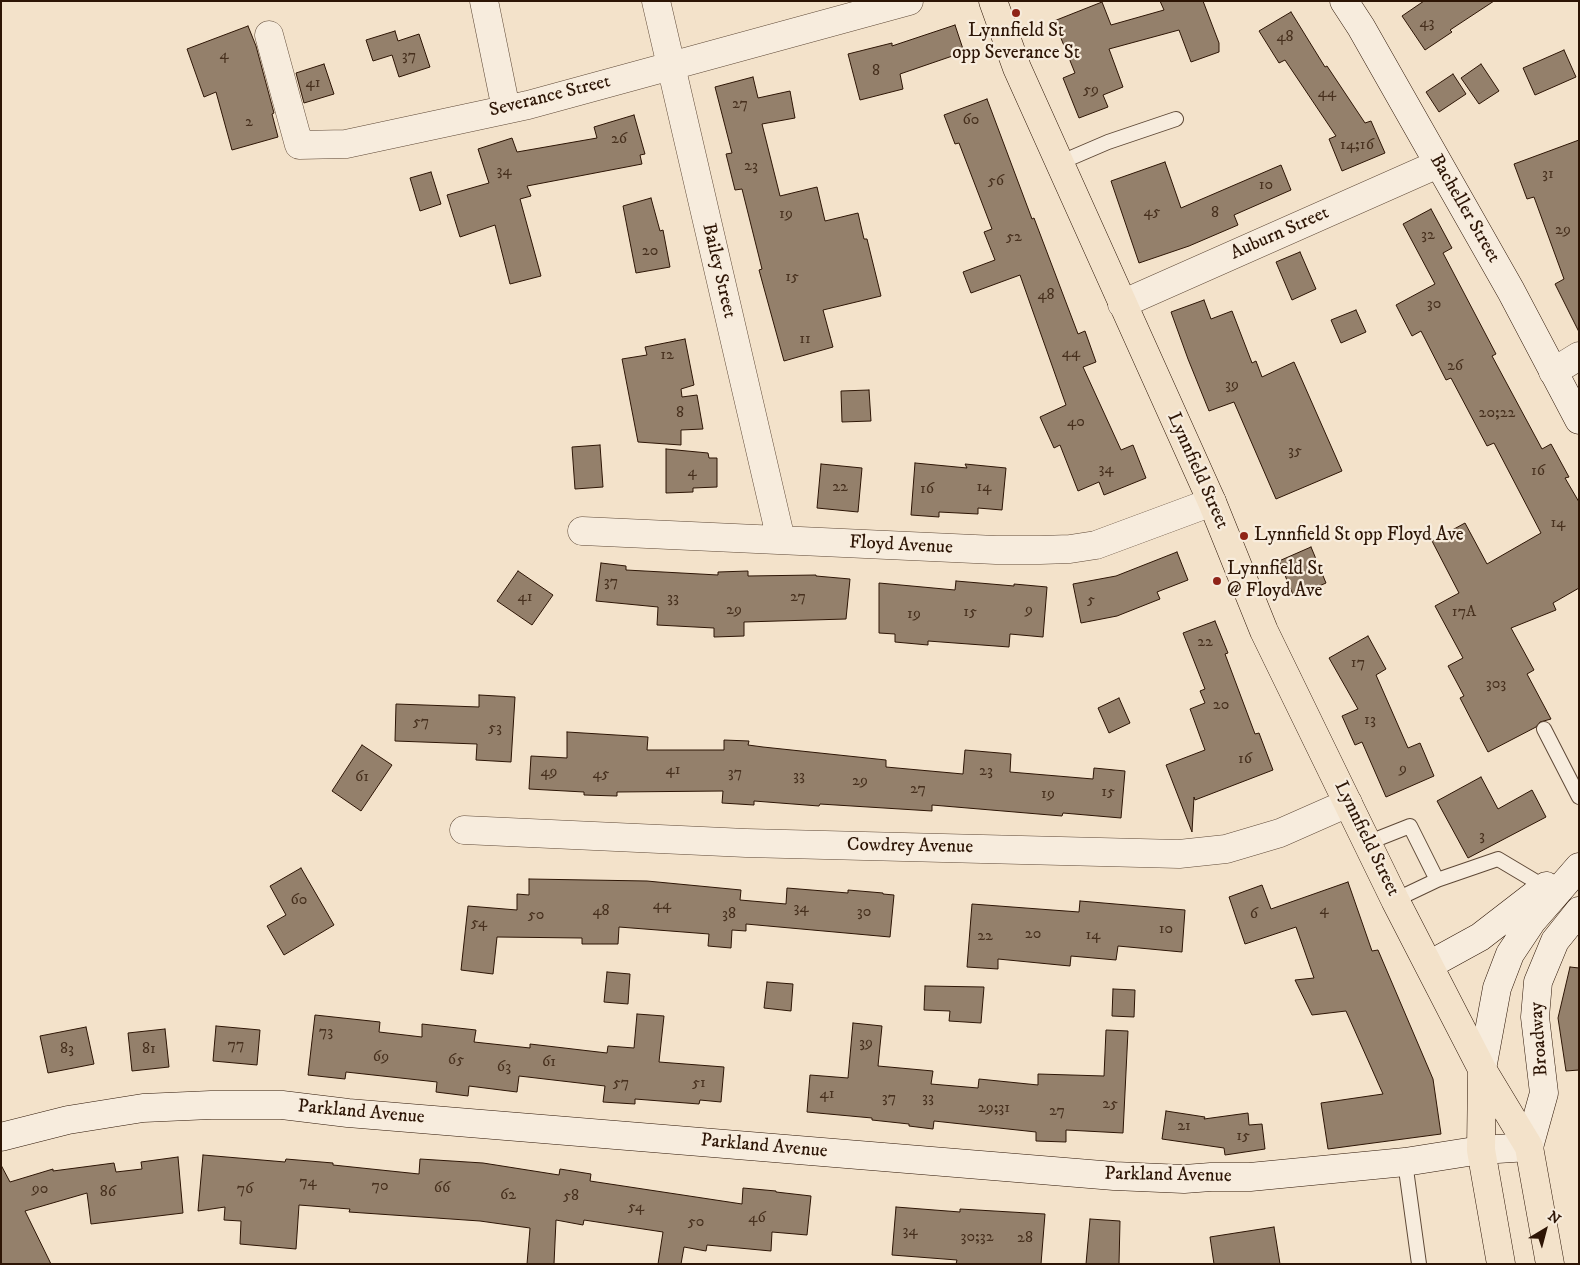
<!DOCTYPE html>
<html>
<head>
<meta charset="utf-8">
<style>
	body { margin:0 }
	#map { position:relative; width:1580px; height:1265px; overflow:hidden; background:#f3e2ca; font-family:"IM FELL DW Pica",serif }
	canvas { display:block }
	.frame { position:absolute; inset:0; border:2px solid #2d1505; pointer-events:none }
	.north { position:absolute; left:1520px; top:1205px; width:50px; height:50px; -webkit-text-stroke:4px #f7ecdd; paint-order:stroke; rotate:37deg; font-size:14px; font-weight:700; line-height:20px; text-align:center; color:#2d1505 }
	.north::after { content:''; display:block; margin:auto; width:18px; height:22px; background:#2d1505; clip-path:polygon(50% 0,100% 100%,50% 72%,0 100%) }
</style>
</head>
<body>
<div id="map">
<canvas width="1580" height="1265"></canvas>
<div class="frame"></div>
<div class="north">N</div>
</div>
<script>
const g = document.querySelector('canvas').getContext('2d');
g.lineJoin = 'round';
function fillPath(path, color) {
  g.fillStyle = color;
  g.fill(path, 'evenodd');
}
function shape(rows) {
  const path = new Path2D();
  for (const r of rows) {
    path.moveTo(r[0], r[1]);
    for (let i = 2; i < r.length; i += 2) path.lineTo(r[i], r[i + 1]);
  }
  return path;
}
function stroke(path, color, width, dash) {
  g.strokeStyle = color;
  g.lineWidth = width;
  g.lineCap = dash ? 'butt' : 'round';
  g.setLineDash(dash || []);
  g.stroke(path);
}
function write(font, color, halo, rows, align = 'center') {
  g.font = font + ' "IM FELL DW Pica",serif';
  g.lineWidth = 4.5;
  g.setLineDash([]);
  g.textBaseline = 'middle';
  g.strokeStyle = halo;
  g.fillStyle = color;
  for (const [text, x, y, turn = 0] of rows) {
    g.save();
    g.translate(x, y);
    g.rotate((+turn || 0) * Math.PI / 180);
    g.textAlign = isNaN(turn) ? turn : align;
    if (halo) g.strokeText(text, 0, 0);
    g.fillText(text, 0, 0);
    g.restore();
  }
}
const building = shape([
	[1160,1,1203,1,1219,43,1219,52,1191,62,1179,30,1109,49,1123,87,1103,95,1108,107,1079,118,1063,78,1075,73,1054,21,1102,2,1111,25,1164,10,1160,1],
	[1424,1,1494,1,1450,30,1452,32,1425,50,1402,16,1424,1],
	[1291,12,1325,67,1327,66,1365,123,1371,121,1385,153,1342,171,1329,139,1336,136,1285,60,1279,63,1259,31,1291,12],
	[955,25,964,52,900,74,903,89,860,100,848,54,892,43,892,46,955,25],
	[248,26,256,46,274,113,272,114,278,137,232,150,216,92,204,97,187,49,248,26],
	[395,31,398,41,419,34,430,67,399,77,392,55,373,61,366,40,395,31],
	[1564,50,1576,77,1535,95,1523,68,1564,50],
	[324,64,334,94,304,103,296,73,324,64],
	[1481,64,1499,91,1479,104,1461,78,1481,64],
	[1453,74,1466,94,1439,112,1426,92,1453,74],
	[753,77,758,98,790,91,795,118,762,124,780,196,817,187,825,221,858,213,864,239,867,239,881,296,823,310,833,347,784,361,759,270,762,269,742,189,735,190,726,154,732,153,715,87,753,77],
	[987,99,1032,219,1034,218,1078,334,1085,331,1096,362,1083,367,1121,450,1133,445,1146,478,1104,495,1099,482,1078,491,1060,445,1054,448,1040,417,1066,405,1020,275,971,293,963,272,995,260,984,232,992,229,959,143,955,144,944,115,987,99],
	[634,115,645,154,640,155,642,164,527,186,531,196,520,199,541,276,510,284,495,225,460,237,447,195,489,183,478,149,512,138,517,152,597,138,594,127,634,115],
	[1579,140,1579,332,1555,284,1564,279,1534,197,1527,199,1514,164,1579,140],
	[1165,162,1181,208,1281,165,1291,190,1234,215,1238,225,1189,246,1139,263,1111,181,1165,162],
	[431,172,441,204,420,211,410,178,431,172],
	[651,198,660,231,663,230,670,267,636,273,623,206,651,198],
	[1431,209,1452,248,1443,253,1496,354,1492,356,1542,449,1551,444,1569,477,1565,478,1579,502,1579,588,1553,603,1556,610,1511,628,1534,670,1527,674,1551,719,1540,722,1536,727,1488,752,1460,698,1464,696,1448,666,1463,658,1435,606,1459,593,1432,541,1465,523,1487,564,1541,533,1494,443,1487,446,1451,378,1446,380,1421,331,1412,336,1396,305,1435,284,1403,224,1431,209],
	[1300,252,1316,289,1292,300,1276,262,1300,252],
	[1204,300,1211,319,1232,311,1252,363,1256,361,1262,377,1294,362,1342,471,1276,499,1234,402,1209,411,1188,359,1171,312,1204,300],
	[1356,310,1366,332,1341,343,1331,320,1356,310],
	[685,339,694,385,681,389,682,397,697,395,703,429,681,430,681,445,638,442,622,359,647,355,645,347,685,339],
	[869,390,871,421,842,422,841,391,869,390],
	[600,445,603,487,575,489,572,447,600,445],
	[666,449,708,453,709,458,717,458,717,487,693,488,693,492,666,493,666,449],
	[915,463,967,468,965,464,1006,468,1002,510,978,508,978,514,939,512,939,517,911,515,915,463],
	[821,464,862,468,858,512,817,508,821,464],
	[1311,547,1326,583,1294,597,1279,561,1311,547],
	[1177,552,1188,580,1157,592,1160,599,1117,616,1081,623,1073,584,1116,576,1177,552],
	[601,563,626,566,626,570,718,575,718,572,748,571,748,576,816,575,816,576,850,579,846,619,744,622,744,636,714,637,714,628,657,625,658,607,596,601,601,563],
	[518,571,553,595,532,625,497,601,518,571],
	[956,581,1014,586,1014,584,1047,587,1043,637,1010,634,1009,647,928,641,928,645,895,642,895,634,879,633,879,583,955,590,956,581],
	[1215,621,1228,653,1225,654,1255,734,1259,733,1273,770,1195,800,1194,797,1192,832,1166,765,1205,750,1190,709,1205,703,1200,691,1205,689,1183,633,1215,621],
	[1368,636,1386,669,1376,675,1408,748,1420,743,1434,776,1386,797,1362,742,1355,745,1342,716,1358,709,1329,658,1368,636],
	[479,695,515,697,511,762,476,760,477,744,395,741,396,704,479,707,479,695],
	[1119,698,1130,723,1109,733,1098,708,1119,698],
	[567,732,648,737,647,750,724,750,724,740,749,741,748,745,763,747,886,760,886,767,963,774,965,750,1011,754,1010,772,1093,779,1094,768,1125,771,1121,818,1063,813,1062,816,932,805,932,811,820,804,819,806,754,801,754,805,722,803,723,791,617,792,617,796,584,795,584,792,529,789,531,756,567,758,567,732],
	[362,745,392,765,361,811,332,791,362,745],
	[1481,777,1498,809,1532,790,1546,817,1468,858,1437,801,1481,777],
	[301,868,334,925,284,955,267,926,286,915,270,886,301,868],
	[529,879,647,881,741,890,740,900,786,904,787,888,848,893,848,890,883,893,883,894,894,895,890,937,746,924,746,931,732,930,731,948,708,946,709,934,619,927,618,944,582,944,582,938,497,937,493,974,461,970,468,906,517,910,517,894,529,895,529,879],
	[1348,882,1372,951,1378,950,1433,1079,1441,1134,1328,1149,1321,1103,1383,1094,1346,1011,1312,1015,1295,980,1314,978,1296,927,1245,944,1229,897,1262,885,1271,909,1348,882],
	[1080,901,1185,910,1182,952,1118,946,1116,960,1071,956,1070,966,998,959,998,969,967,967,972,904,1079,912,1080,901],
	[1570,967,1579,968,1579,1070,1566,1071,1558,1018,1570,967],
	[607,972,630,974,628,1004,604,1002,607,972],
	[767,982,793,984,791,1011,764,1008,767,982],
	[925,986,984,987,981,1023,949,1021,950,1011,924,1010,925,986],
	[1113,989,1135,990,1134,1017,1112,1016,1113,989],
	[637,1014,664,1016,659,1062,724,1067,721,1102,700,1100,699,1104,635,1099,635,1104,603,1102,605,1086,519,1076,517,1092,469,1086,468,1096,436,1092,437,1082,346,1072,345,1079,308,1075,315,1015,380,1022,379,1032,422,1037,422,1024,476,1030,474,1042,530,1048,530,1044,607,1053,608,1046,634,1048,637,1014],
	[853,1023,882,1026,878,1066,933,1071,931,1084,978,1088,979,1079,1038,1085,1038,1074,1104,1076,1106,1030,1128,1031,1123,1133,1066,1130,1066,1142,1036,1141,1036,1132,934,1121,933,1129,909,1126,909,1124,872,1120,872,1118,807,1112,810,1075,848,1078,853,1023],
	[216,1026,260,1030,257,1065,213,1061,216,1026],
	[86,1027,94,1064,48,1073,40,1036,86,1027],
	[165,1029,169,1067,132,1071,128,1033,165,1029],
	[1166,1111,1205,1117,1204,1119,1248,1113,1249,1125,1262,1124,1265,1149,1225,1155,1224,1148,1162,1139,1166,1111],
	[203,1155,285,1162,286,1159,333,1163,333,1165,419,1174,420,1159,483,1163,559,1175,560,1169,591,1174,590,1181,742,1204,743,1188,776,1191,776,1192,811,1196,807,1235,772,1232,771,1251,707,1245,706,1251,684,1247,681,1264,658,1264,663,1232,584,1220,583,1225,556,1220,554,1264,527,1264,530,1228,480,1221,349,1212,350,1209,299,1205,296,1249,240,1244,241,1221,224,1220,225,1207,198,1211,203,1155],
	[178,1157,183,1213,91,1224,87,1193,25,1211,51,1264,1,1264,1,1165,10,1182,53,1169,53,1171,114,1163,116,1172,142,1169,141,1162,178,1157],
	[896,1207,960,1212,960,1209,1045,1214,1041,1264,956,1264,957,1260,892,1255,896,1207],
	[1090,1219,1120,1221,1119,1264,1086,1264,1090,1219],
	[1274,1227,1280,1264,1214,1264,1210,1237,1274,1227]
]);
fillPath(building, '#94806b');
stroke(building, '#2d1505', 1);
const lane = shape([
	[1059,163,1108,142,1176,119],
	[1544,729,1579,797],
	[1367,843,1410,826,1437,880],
	[1395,900,1437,880,1498,859,1545,887],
	[1405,1162,1419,1264]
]);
const street = shape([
	[484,1,506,109],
	[656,1,781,540],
	[269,35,299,145,346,144,528,105,909,1],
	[1122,304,1438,164],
	[1553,372,1579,356],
	[582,531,996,550,1040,550,1070,549,1096,545,1212,502],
	[464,830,746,843,1179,854,1226,849,1280,833,1348,803]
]);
const secondary = shape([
	[1344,1,1361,27,1511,291,1579,420],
	[1429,965,1480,937,1546,886],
	[1482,1069,1497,988,1510,954,1532,921,1579,867],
	[1,1137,68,1120,143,1108,211,1105,282,1105,348,1113,1114,1176,1184,1179,1211,1177,1250,1177,1405,1162,1481,1150,1529,1147,1544,1093,1535,1017,1538,982,1555,941,1579,911]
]);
const primary = shape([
	[993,1,1017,68,1212,502,1264,631,1395,900,1482,1069,1529,1147,1550,1264],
	[1482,1069,1481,1150,1501,1264]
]);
stroke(lane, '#5e4836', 16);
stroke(street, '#5e4836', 29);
stroke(secondary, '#2d1505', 29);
stroke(primary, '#2d1505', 29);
stroke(lane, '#f7ecdd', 14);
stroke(street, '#f7ecdd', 28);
stroke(secondary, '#f7ecdd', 28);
stroke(primary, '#f3e2ca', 28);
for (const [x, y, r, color] of [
	[1016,13,5,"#8f2418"],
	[1244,536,5,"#8f2418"],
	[1217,581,5,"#8f2418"]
]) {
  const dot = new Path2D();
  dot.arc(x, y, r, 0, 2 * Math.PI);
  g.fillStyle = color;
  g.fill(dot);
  stroke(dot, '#f7ecdd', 2);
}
write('16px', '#47301e', null, [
	["43",1427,24],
	["48",1285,38],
	["4",224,56],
	["37",409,57],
	["8",876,72],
	["41",313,84],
	["59",1091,91],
	["44",1327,94],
	["27",740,105],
	["60",971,121],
	["2",249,123],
	["26",619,140],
	["14;16",1357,146],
	["23",751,167],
	["34",504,172],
	["31",1548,175],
	["56",996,182],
	["10",1266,186],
	["45",1152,213],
	["8",1215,214],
	["19",786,215],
	["29",1563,231],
	["32",1428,236],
	["52",1014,238],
	["20",650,252],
	["15",792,278],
	["48",1046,296],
	["30",1434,305],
	["11",805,340],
	["44",1071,354],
	["12",667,356],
	["26",1455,367],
	["39",1232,386],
	["8",680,414],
	["20;22",1497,414],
	["40",1076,423],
	["35",1295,452],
	["34",1106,470],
	["16",1538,472],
	["4",692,473],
	["22",840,488],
	["14",984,488],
	["16",927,490],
	["14",1558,524],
	["37",611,583],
	["41",525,598],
	["27",798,598],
	["33",673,599],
	["5",1091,601],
	["29",734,611],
	["9",1029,611],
	["15",970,613],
	["17A",1464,613],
	["19",914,615],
	["22",1205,643],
	["17",1358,664],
	["303",1496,685],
	["20",1221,706],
	["13",1370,721],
	["57",421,723],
	["53",495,729],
	["16",1245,760],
	["9",1403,770],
	["41",673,771],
	["23",986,772],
	["49",549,773],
	["37",735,774],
	["45",601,775],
	["33",799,777],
	["61",362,778],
	["29",860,782],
	["27",918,790],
	["15",1108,793],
	["19",1048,795],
	["3",1482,837],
	["60",299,901],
	["44",662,906],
	["34",801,909],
	["4",1324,911],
	["48",601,912],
	["30",864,913],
	["38",729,915],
	["6",1254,915],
	["50",536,916],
	["54",479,924],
	["10",1166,930],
	["20",1033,935],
	["14",1093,936],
	["22",985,937],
	["73",326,1033],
	["39",866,1044],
	["77",236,1046],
	["83",67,1050],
	["81",149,1050],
	["69",381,1058],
	["65",456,1061],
	["61",549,1063],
	["63",504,1068],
	["57",621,1084],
	["51",699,1084],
	["41",827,1095],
	["37",889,1099],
	["33",928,1099],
	["25",1110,1105],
	["29;31",994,1109],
	["27",1057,1112],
	["21",1184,1127],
	["15",1243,1137],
	["74",308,1183],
	["70",380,1187],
	["66",442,1189],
	["90",40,1190],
	["76",245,1190],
	["86",108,1193],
	["62",508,1196],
	["58",571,1197],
	["54",636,1208],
	["46",757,1219],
	["50",696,1223],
	["34",910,1232],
	["30;32",977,1238],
	["28",1025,1239]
]);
write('19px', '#2d1505', '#f7ecdd', [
	["Lynnfield St",1016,32,"center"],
	["opp Severance St",1016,54,"center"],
	["Lynnfield St opp Floyd Ave",1254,536],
	["Lynnfield St",1227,570],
	["@ Floyd Ave",1227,592]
], 'left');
write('19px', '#2d1505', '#f7ecdd', [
	["Severance Street",550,97,-14],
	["Bacheller Street",1464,209,60],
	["Auburn Street",1280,234,-24],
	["Bailey Street",718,271,77],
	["Lynnfield Street",1197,471,66],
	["Floyd Avenue",901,546,3],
	["Lynnfield Street",1366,839,64],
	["Cowdrey Avenue",910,847,1],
	["Broadway",1540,1039,-94],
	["Parkland Avenue",361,1113,5],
	["Parkland Avenue",764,1147,5],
	["Parkland Avenue",1168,1176,1]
]);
</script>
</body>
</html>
